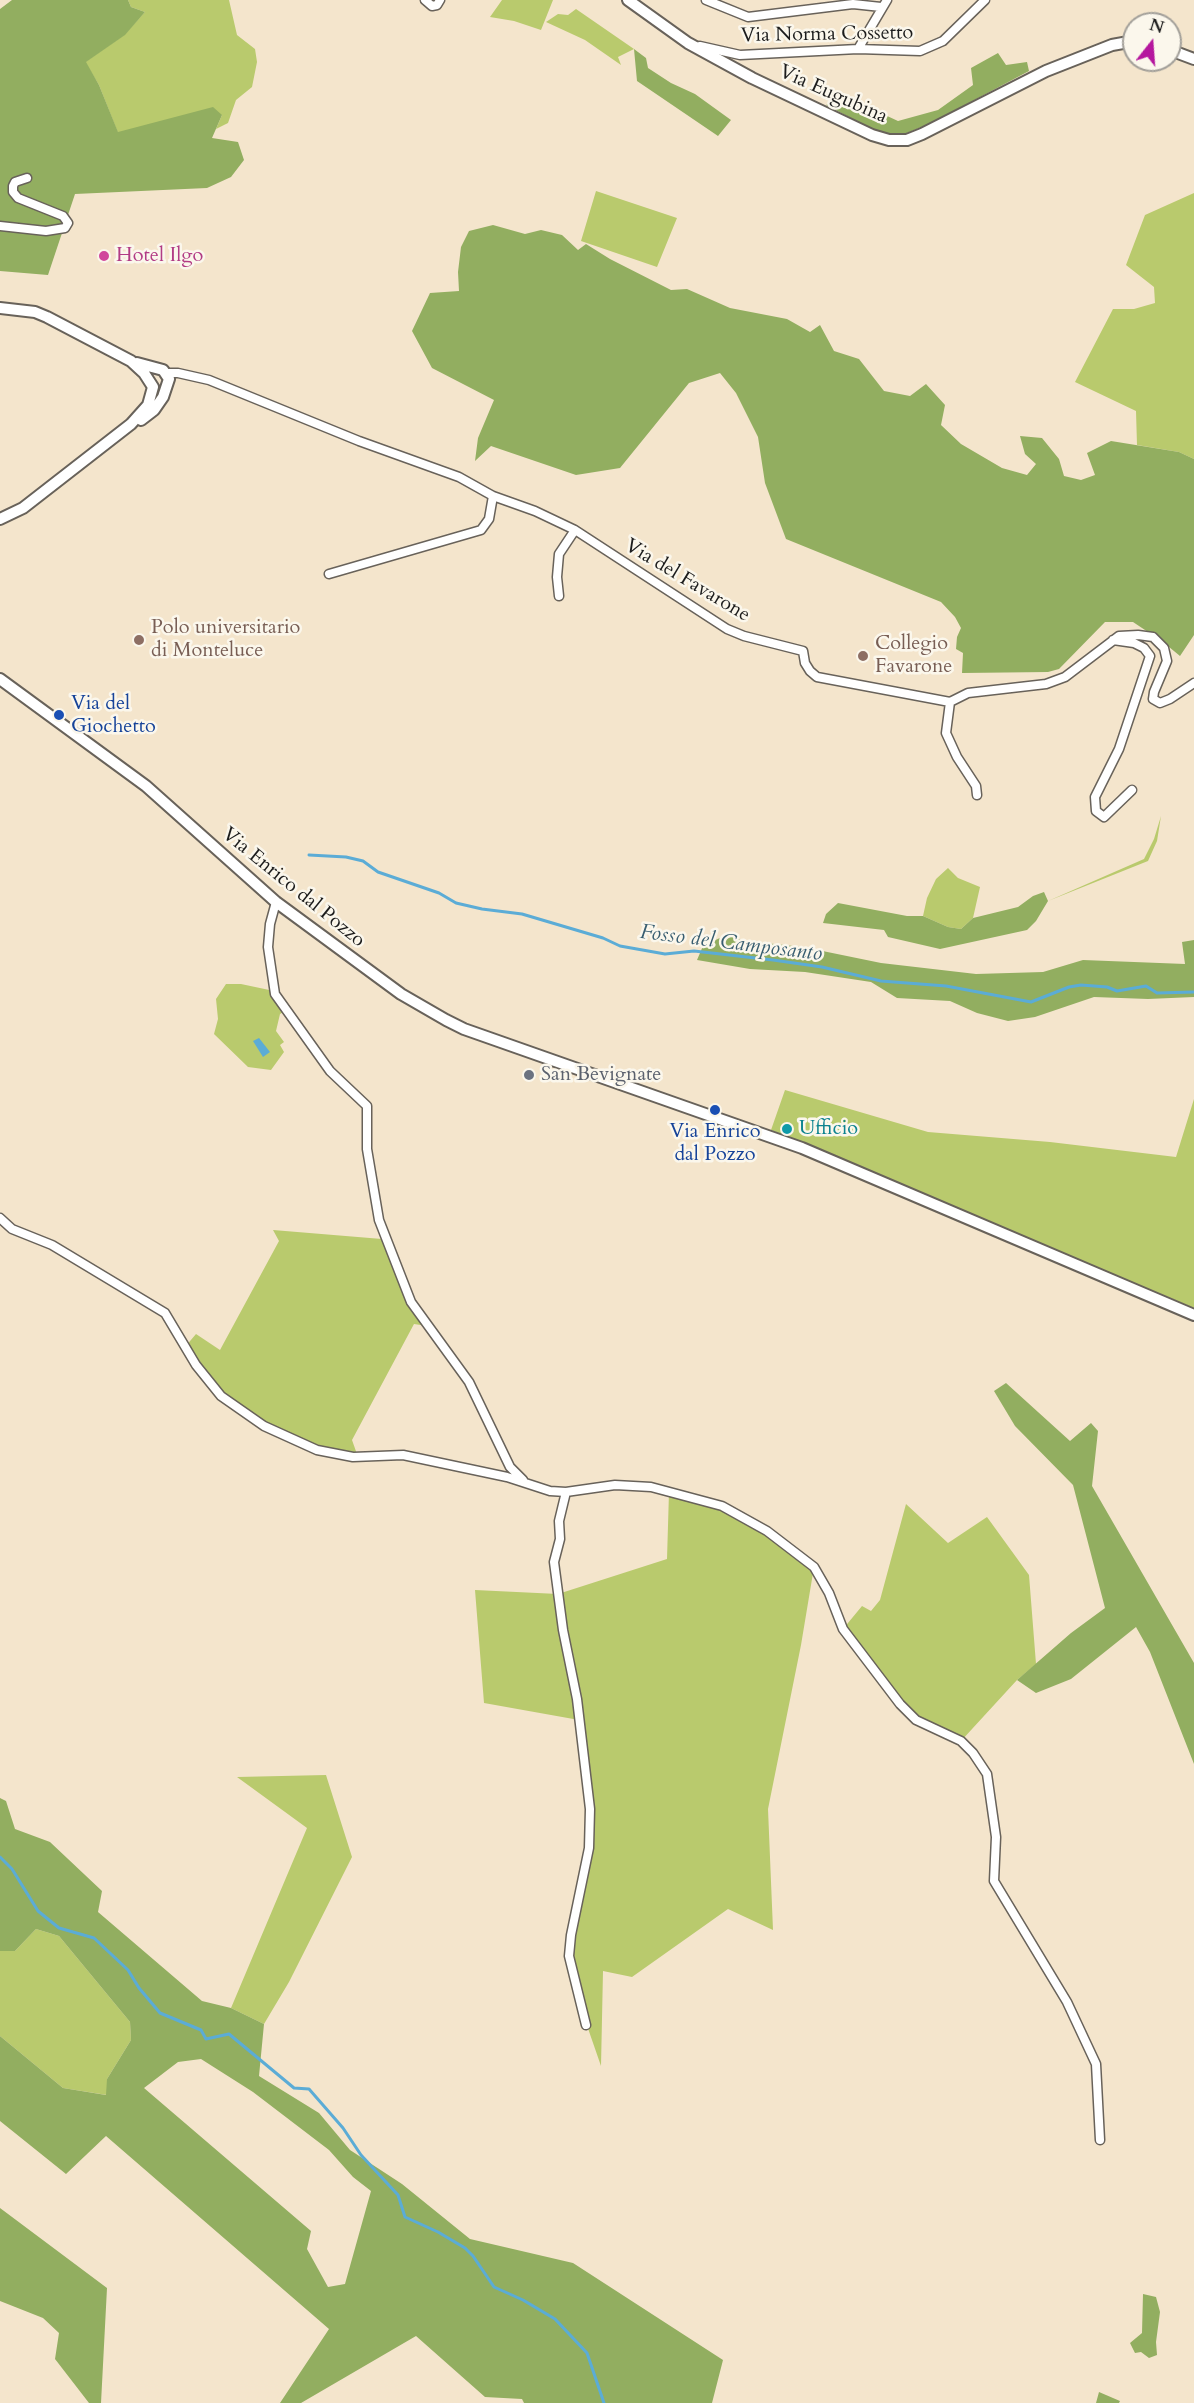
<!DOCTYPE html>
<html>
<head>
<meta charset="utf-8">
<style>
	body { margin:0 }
	#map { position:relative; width:1194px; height:2403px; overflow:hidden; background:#f4e5cc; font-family:Cardo,serif }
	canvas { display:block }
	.north { position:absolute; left:1122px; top:12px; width:60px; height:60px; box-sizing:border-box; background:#fbf7ec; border:2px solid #a29f99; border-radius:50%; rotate:17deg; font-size:16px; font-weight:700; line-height:24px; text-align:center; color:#1c1c1c }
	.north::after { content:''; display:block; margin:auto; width:21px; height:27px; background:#b5179e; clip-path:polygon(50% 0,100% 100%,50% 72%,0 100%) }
</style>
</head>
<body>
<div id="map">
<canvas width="1194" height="2403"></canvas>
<div class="north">N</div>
</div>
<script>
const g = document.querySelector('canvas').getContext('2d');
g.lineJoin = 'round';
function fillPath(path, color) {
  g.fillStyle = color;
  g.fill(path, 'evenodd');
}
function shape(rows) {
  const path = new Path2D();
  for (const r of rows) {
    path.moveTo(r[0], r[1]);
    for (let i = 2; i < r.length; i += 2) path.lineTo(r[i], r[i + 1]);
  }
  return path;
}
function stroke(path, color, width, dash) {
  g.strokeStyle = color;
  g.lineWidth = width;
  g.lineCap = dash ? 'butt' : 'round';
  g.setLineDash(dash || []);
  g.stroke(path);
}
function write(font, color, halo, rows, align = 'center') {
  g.font = font + ' Cardo,serif';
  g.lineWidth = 5;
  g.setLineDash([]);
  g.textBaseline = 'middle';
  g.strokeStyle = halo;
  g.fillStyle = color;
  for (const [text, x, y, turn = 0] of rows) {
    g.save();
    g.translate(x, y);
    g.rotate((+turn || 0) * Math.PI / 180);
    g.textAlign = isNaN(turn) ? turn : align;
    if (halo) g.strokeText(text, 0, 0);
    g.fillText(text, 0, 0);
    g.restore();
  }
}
fillPath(shape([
	[128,0,229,0,237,35,255,49,257,62,252,87,236,100,228,123,216,129,222,115,159,122,118,133,99,85,85,62,124,35,145,12,131,7],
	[502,0,553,0,541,30,514,21,490,17],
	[576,9,634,49,618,57,621,65,585,40,546,22,558,14,568,15],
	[596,191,677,218,657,267,581,241],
	[1194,193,1194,459,1179,452,1137,445,1136,411,1075,382,1113,309,1134,309,1155,303,1154,287,1126,265,1145,215],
	[1161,816,1157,841,1148,861,1048,901,1144,859,1154,839],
	[948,868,958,878,980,887,973,918,961,929,948,927,923,916,927,898,936,879],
	[226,984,241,984,274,991,285,1011,280,1014,276,1031,284,1042,280,1045,284,1052,271,1070,248,1067,214,1034,218,1019,216,999],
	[785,1090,928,1132,1050,1142,1176,1157,1194,1099,1194,1308,771,1130],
	[273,1230,382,1239,414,1306,427,1326,414,1324,352,1440,358,1457,317,1450,264,1426,221,1396,185,1347,196,1334,220,1350,279,1241],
	[669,1492,722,1506,814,1567,801,1645,768,1809,773,1930,728,1909,632,1977,603,1971,601,2066,583,2014,569,1956,589,1848,579,1720,484,1703,475,1590,558,1594,667,1559],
	[906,1504,948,1543,987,1517,1029,1575,1036,1664,1017,1680,961,1741,916,1720,843,1629,862,1606,871,1611,880,1600],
	[326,1775,352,1857,289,1982,264,2024,231,2008,307,1828,237,1777],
	[36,1929,59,1936,130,2022,131,2040,107,2079,107,2095,63,2088,0,2036,0,1951,15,1951]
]), '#b9ca6d');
fillPath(shape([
	[12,0,128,0,131,7,145,12,125,35,86,62,99,85,118,132,213,107,222,115,212,138,238,142,244,160,231,177,207,188,75,194,48,275,0,271,0,9],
	[634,49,646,58,648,68,671,83,695,94,731,120,718,136,637,81],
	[998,53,1006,65,1027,62,1029,71,931,123,902,135,882,134,826,105,846,97,898,121,938,110,973,85,971,68],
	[493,225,525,234,541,230,562,235,578,250,586,244,610,259,671,290,687,289,730,308,787,319,810,332,820,325,834,351,859,359,884,391,910,396,926,384,945,405,941,425,961,444,1002,468,1027,475,1036,464,1025,454,1020,436,1042,438,1059,459,1064,476,1081,480,1095,475,1087,453,1111,441,1179,452,1194,459,1194,635,1180,656,1163,642,1133,622,1105,622,1059,669,1048,672,962,673,963,653,956,649,957,637,961,628,955,617,941,602,786,539,765,483,758,437,736,393,720,373,689,383,620,468,576,475,491,446,475,461,478,438,494,400,432,368,412,331,430,293,459,291,458,272,461,247,469,231],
	[1044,892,1048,901,1036,921,1027,930,940,949,888,937,884,930,823,923,826,914,838,903,907,916,923,916,948,927,961,929,973,918,1018,907,1033,896],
	[726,935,746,941,803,947,881,963,976,974,1043,972,1083,960,1185,964,1182,942,1194,940,1194,997,1148,999,1094,997,1035,1017,1008,1021,977,1013,950,1001,897,998,871,982,805,972,750,969,697,960,703,946],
	[1006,1383,1070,1441,1091,1423,1098,1431,1092,1486,1194,1663,1194,1764,1150,1652,1136,1627,1071,1679,1036,1693,1017,1680,1071,1633,1105,1608,1073,1485,1015,1426,994,1391],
	[0,1798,6,1801,15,1829,50,1842,102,1891,98,1912,202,2001,231,2008,264,2024,259,2076,319,2113,350,2150,402,2184,470,2239,573,2263,723,2360,712,2403,524,2403,522,2399,485,2397,416,2336,301,2403,280,2403,329,2329,106,2136,66,2174,0,2121,0,2036,63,2088,106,2095,107,2079,131,2040,130,2022,59,1936,36,1929,15,1951,0,1951],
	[201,2059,253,2092,329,2150,353,2177,371,2191,345,2284,328,2287,307,2249,311,2231,144,2088,178,2062],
	[0,2208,107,2288,101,2403,89,2403,55,2359,59,2333,43,2318,0,2301],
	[1143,2294,1156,2297,1160,2312,1156,2342,1157,2355,1149,2358,1141,2352,1135,2353,1130,2343,1142,2333],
	[1099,2392,1120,2401,1119,2403,1096,2403]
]), '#92ae60');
fillPath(shape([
	[259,1038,270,1052,263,1057,253,1041]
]), '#5bacd6');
stroke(shape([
	[309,855,346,857,363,861,378,872,439,893,456,903,482,909,522,914,603,938,620,946,665,954,694,951,773,960,822,967,881,981,946,986,1031,1002,1069,987,1081,985,1107,987,1117,991,1146,986,1157,993,1194,992],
	[0,1857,12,1869,38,1911,59,1928,94,1938,128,1970,139,1988,160,2013,201,2030,206,2039,229,2034,294,2088,309,2089,343,2128,361,2155,398,2195,405,2217,438,2232,465,2248,473,2256,494,2287,523,2300,555,2319,587,2353,604,2403]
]), '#5bacd6', 3);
const minor = shape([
	[425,0,432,6,437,5,440,0],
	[706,0,748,17,853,4,881,7],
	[700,46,740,55,858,49,920,51,943,41,985,0],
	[858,49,887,0],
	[0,226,46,231,65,228,68,223,63,216,18,198,13,192,13,186,15,182,27,178],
	[167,373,178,373,209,380,359,441,459,477,493,496,535,511,575,530,727,629,744,636,803,651,805,663,810,671,817,677,950,702,968,693,1046,684,1065,677,1119,636,1138,635,1153,637,1164,648,1167,661,1154,692,1153,699,1160,703,1170,699,1194,683],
	[329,574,481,530,489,519,493,496],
	[559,596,557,577,559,554,575,530],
	[1113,640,1134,643,1144,648,1150,656,1119,749,1095,797,1096,811,1104,817,1132,790],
	[950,702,946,733,957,757,976,786,977,795],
	[276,902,270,924,268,947,275,994,330,1071,367,1106,367,1149,379,1220,411,1302,469,1382,510,1467,523,1480],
	[0,1218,12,1229,52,1245,165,1313,196,1365,221,1396,264,1426,317,1450,353,1457,403,1455,507,1477,550,1491,566,1492,559,1521,560,1539,554,1562,563,1630,577,1699,590,1809,589,1848,571,1935,569,1956,586,2025],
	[566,1492,615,1485,651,1487,722,1506,767,1531,814,1567,829,1593,843,1629,900,1704,916,1720,961,1741,973,1753,987,1774,996,1837,994,1881,1067,2002,1096,2064,1100,2140]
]);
const tertiary = shape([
	[628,0,688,43,752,78,872,135,889,140,907,140,922,134,1046,71,1112,45,1134,41],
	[1170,50,1194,59],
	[0,308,35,312,47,317,131,361,144,373,153,387,148,405,131,424,23,508,0,519],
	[137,363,163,370,169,379,163,397,154,410,141,420],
	[0,679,146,786,276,902,401,994,446,1020,464,1029,802,1148,1194,1315]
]);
stroke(minor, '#68625a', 11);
stroke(tertiary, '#68625a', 14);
stroke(minor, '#fff', 8);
stroke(tertiary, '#fff', 10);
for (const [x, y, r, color] of [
	[104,256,6,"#d1479c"],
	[139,640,6,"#8d6e63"],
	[863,656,6,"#8d6e63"],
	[59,715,6,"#1a4fb4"],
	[529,1075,6,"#6b7280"],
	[715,1110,6,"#1a4fb4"],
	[787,1129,6,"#0f9aa8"]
]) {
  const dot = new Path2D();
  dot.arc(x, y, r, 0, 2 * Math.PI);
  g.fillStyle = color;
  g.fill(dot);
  stroke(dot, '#fbf7ec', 2);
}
write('20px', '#1c1c1c', '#fbf7ec', [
	["Via Norma Cossetto",827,35,-1],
	["Via Eugubina",833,95,24],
	["Via del Favarone",687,581,31],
	["Via Enrico dal Pozzo",293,888,39]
]);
write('20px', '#b23c85', '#fbf7ec', [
	["Hotel Ilgo",116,256]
], 'left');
write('20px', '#785e54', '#fbf7ec', [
	["Polo universitario",151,628],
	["di Monteluce",151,651],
	["Collegio",875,644],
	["Favarone",875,667]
], 'left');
write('20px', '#164399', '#fbf7ec', [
	["Via del",71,704],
	["Giochetto",71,727],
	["Via Enrico",715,1132,"center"],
	["dal Pozzo",715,1155,"center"]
], 'left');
write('20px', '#5b616d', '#fbf7ec', [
	["San Bevignate",541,1075]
], 'left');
write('20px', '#0d838f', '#fbf7ec', [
	["Ufficio",799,1129]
], 'left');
write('italic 21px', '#385d70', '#fbf7ec', [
	["Fosso del Camposanto",731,944,7]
]);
</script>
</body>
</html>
